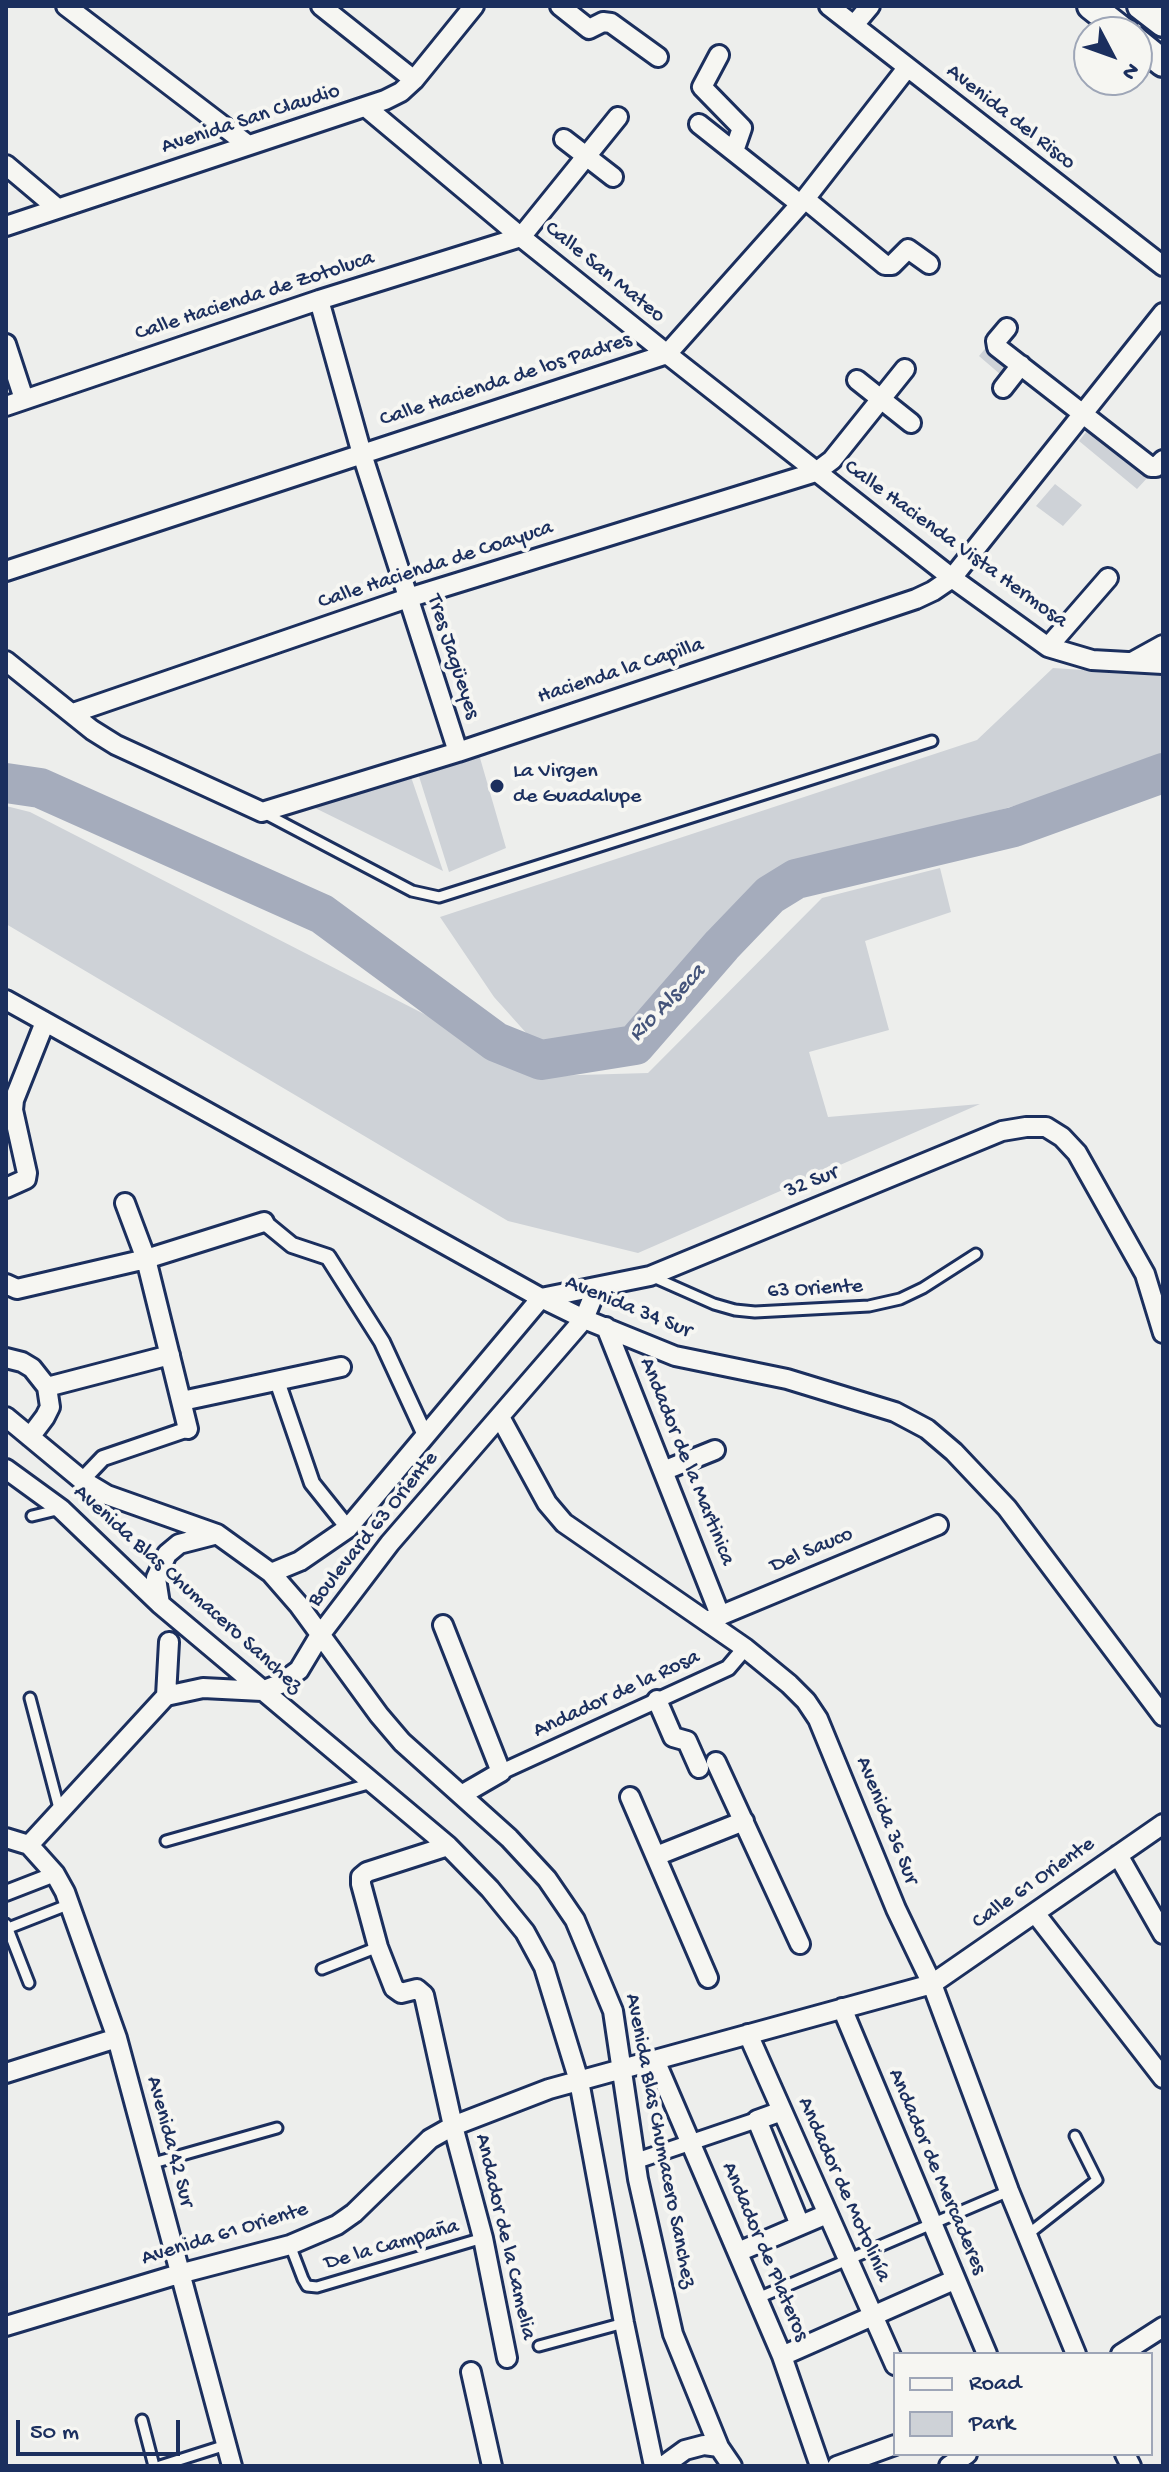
<!DOCTYPE html>
<html>
<head>
<meta charset="utf-8">
<style>
	body { margin:0 }
	#map { position:relative; width:1169px; height:2472px; overflow:hidden; background:#edeeec; font-family:"Gochi Hand",sans-serif }
	canvas { display:block }
	.frame { position:absolute; inset:0; border:8px solid #1b2f5e; pointer-events:none }
	.legend { position:absolute; left:893px; top:2352px; width:260px; height:104px; box-sizing:border-box; background:#f6f6f2; border:2px solid #9ea6b7; margin:0; padding:10px 14px; list-style:none; font-size:24px; color:#1b2f5e }
	.legend li { display:flex; align-items:center; gap:16px; height:40px }
	.legend b { width:40px; border:2px solid #9ea6b7 }
	.north { position:absolute; left:1073px; top:16px; width:80px; height:80px; box-sizing:border-box; background:#f6f6f2; border:2px solid #9ea6b7; border-radius:50%; rotate:131deg; font-size:22px; font-weight:700; line-height:32px; text-align:center; color:#1b2f5e }
	.north::after { content:''; display:block; margin:auto; width:28px; height:36px; background:#1b2f5e; clip-path:polygon(50% 0,100% 100%,50% 72%,0 100%) }
	.scale { position:absolute; left:16px; top:2420px; width:164px; height:36px; box-sizing:border-box; border:4px solid #1b2f5e; border-top:0; padding-left:10px; font-size:24px; line-height:28px; white-space:nowrap; color:#1b2f5e; -webkit-text-stroke:6px #f6f6f2; paint-order:stroke }
</style>
</head>
<body>
<div id="map">
<canvas width="1169" height="2472"></canvas>
<div class="frame"></div>
<ul class="legend">
<li><b style="height:10px;background:#f6f6f2"></b>Road</li>
<li><b style="height:22px;background:#ced2d7"></b>Park</li>
</ul>
<div class="north">N</div>
<div class="scale">50 m</div>
</div>
<script>
const g = document.querySelector('canvas').getContext('2d');
g.lineJoin = 'round';
function fillPath(path, color) {
  g.fillStyle = color;
  g.fill(path, 'evenodd');
}
function shape(rows) {
  const path = new Path2D();
  for (const r of rows) {
    path.moveTo(r[0], r[1]);
    for (let i = 2; i < r.length; i += 2) path.lineTo(r[i], r[i + 1]);
  }
  return path;
}
function stroke(path, color, width, dash) {
  g.strokeStyle = color;
  g.lineWidth = width;
  g.lineCap = dash ? 'butt' : 'round';
  g.setLineDash(dash || []);
  g.stroke(path);
}
function write(font, color, halo, rows, align = 'center') {
  g.font = font + ' "Gochi Hand",sans-serif';
  g.lineWidth = 8;
  g.setLineDash([]);
  g.textBaseline = 'middle';
  g.strokeStyle = halo;
  g.fillStyle = color;
  for (const [text, x, y, turn = 0] of rows) {
    g.save();
    g.translate(x, y);
    g.rotate((+turn || 0) * Math.PI / 180);
    g.textAlign = isNaN(turn) ? turn : align;
    if (halo) g.strokeText(text, 0, 0);
    g.fillText(text, 0, 0);
    g.restore();
  }
}
fillPath(shape([
	[989,344,1020,368,1008,381,979,356],
	[1090,427,1149,476,1137,489,1079,441],
	[1055,484,1082,505,1063,526,1036,506],
	[1053,668,1163,675,1163,763,788,871,620,1037,537,1045,494,997,440,917,977,740],
	[478,751,506,848,449,872,417,770],
	[409,771,443,871,311,806],
	[6,806,30,812,545,1076,648,1073,822,898,940,868,951,912,865,941,889,1030,809,1052,828,1117,980,1104,638,1253,508,1221,6,924]
]), '#ced2d7');
stroke(shape([
	[6,783,40,788,322,914,496,1042,541,1060,635,1045,722,945,770,895,796,879,1014,827,1163,773]
]), '#a5acbc', 40);
const service = shape([
	[264,813,412,891,439,897,932,741],
	[653,1277,714,1304,735,1310,755,1312,869,1306,900,1299,923,1288,976,1254],
	[32,1516,61,1509],
	[30,1698,60,1812],
	[166,1841,372,1783],
	[6,1924,29,1983],
	[6,1929,70,1904],
	[322,1969,378,1947],
	[150,2164,277,2128],
	[1027,2235,1097,2180,1075,2136],
	[290,2245,303,2279,307,2286,317,2287,483,2238],
	[758,2298,1009,2191],
	[539,2346,624,2323],
	[142,2420,154,2466],
	[160,2466,226,2445]
]);
const pedestrian = shape([
	[264,1222,292,1245,328,1257,382,1342,425,1435],
	[277,1381,312,1483,348,1528],
	[82,1480,103,1458,188,1429],
	[501,1772,728,1668,745,1648],
	[6,1893,55,1874],
	[636,2161,757,2120]
]);
const minor = shape([
	[66,6,248,145],
	[321,6,414,80],
	[560,6,589,29,603,22,611,23,658,57],
	[829,6,1163,266],
	[854,25,870,6],
	[719,55,702,87,742,128,734,151],
	[367,108,521,237,667,354,952,578,1048,647,1092,660,1163,664],
	[699,124,800,204],
	[564,139,613,177],
	[6,165,57,208],
	[805,199,885,265,892,265,908,249,929,264],
	[6,226,385,100,401,92,414,80,474,6],
	[319,300,362,454,458,752],
	[1007,328,996,341,997,347,1151,467,1156,467,1163,460],
	[6,344,24,399],
	[857,380,911,423],
	[1003,388,1021,365],
	[6,406,319,300,521,237,618,117],
	[6,571,667,354,805,199,907,68],
	[1048,647,1108,578],
	[6,661,92,730,116,745,262,812,458,752,916,599,933,591,952,578,1163,313],
	[1134,661,1163,645],
	[73,713,408,598,816,472,832,460,905,369],
	[6,1000,541,1298,584,1319,675,1356,787,1379,895,1412,927,1429,954,1452,1007,1508,1163,1716],
	[6,1188,26,1179,27,1173,13,1110,14,1100,45,1022],
	[125,1203,146,1259,188,1429],
	[6,1284,17,1289,146,1259,264,1222],
	[541,1298,650,1276,1002,1131,1026,1127,1046,1127,1062,1137,1077,1153,1145,1274,1163,1333],
	[606,1327,720,1615],
	[6,1358,22,1362,32,1368,47,1387,50,1407,45,1417,30,1437],
	[47,1387,170,1355],
	[182,1401,341,1367],
	[6,1417,82,1480,107,1495,217,1534,271,1573,298,1604,379,1715,402,1742,509,1838,547,1879,575,1920,613,2011,638,2179,673,2334,719,2447,732,2466],
	[500,1417,547,1503,564,1523,745,1648,789,1684,806,1701,818,1719,896,1909,932,1984,1009,2191,1076,2354],
	[6,1469,61,1509,160,1604,448,1846,490,1889,525,1932,544,1967,579,2081,624,2323,654,2466],
	[663,1471,715,1450],
	[271,1573,300,1561,348,1528,541,1298],
	[160,1604,156,1578,167,1554,179,1544,214,1535],
	[712,1619,938,1525],
	[443,1625,501,1772,463,1794],
	[166,1696,169,1642],
	[657,1700,673,1737,687,1741,699,1768],
	[716,1762,800,1944],
	[630,1797,708,1978],
	[6,1838,29,1845],
	[29,1845,166,1696,203,1688,262,1691,280,1684,299,1670,320,1635,390,1543,584,1319,597,1287],
	[29,1845,55,1874,65,1892,117,2038,232,2466],
	[448,1846,367,1872,361,1877,361,1884,378,1947,394,1988,401,1993,417,1989,424,1995,453,2126,483,2238,507,2358],
	[1118,1855,1163,1934],
	[656,1856,744,1821],
	[1035,1913,1163,2078],
	[842,2008,987,2354],
	[748,2034,895,2365],
	[655,2060,782,2356,820,2466],
	[6,2073,117,2038],
	[782,2111,757,2120,800,2225],
	[738,2252,827,2214],
	[6,2326,179,2274,290,2245,337,2225,354,2213,430,2139,453,2126,549,2089,932,1984,1163,1824],
	[1121,2354,1163,2327],
	[782,2356,954,2280],
	[471,2372,492,2466],
	[1125,2454,1131,2466],
	[663,2466,685,2450,704,2445,719,2447],
	[837,2466,895,2445],
	[949,2466,967,2454]
]);
const secondary = shape([
	[1091,6,1124,32],
	[1141,6,1163,23],
	[1137,42,1163,63]
]);
stroke(service, '#1b2f5e', 15);
stroke(pedestrian, '#1b2f5e', 20);
stroke(minor, '#1b2f5e', 24);
stroke(secondary, '#1b2f5e', 32);
stroke(service, '#f6f6f2', 9);
stroke(pedestrian, '#f6f6f2', 14);
stroke(minor, '#f6f6f2', 18);
stroke(secondary, '#f6f6f2', 26);
for (const [x, y, r, color] of [
	[497,786,8,"#1b2f5e"]
]) {
  const dot = new Path2D();
  dot.arc(x, y, r, 0, 2 * Math.PI);
  g.fillStyle = color;
  g.fill(dot);
  stroke(dot, '#f6f6f2', 3);
}
write('22px', '#1b2f5e', '#f6f6f2', [
	["Avenida del Risco",1010,118,38],
	["Avenida San Claudio",251,120,-18],
	["Calle San Mateo",604,273,39],
	["Calle Hacienda de Zotoluca",255,297,-18],
	["Calle Hacienda de los Padres",506,381,-18],
	["Calle Hacienda Vista Hermosa",955,545,36],
	["Calle Hacienda de Coayuca",436,566,-18],
	["Tres Jagüeyes",452,657,72],
	["Hacienda la Capilla",621,672,-18],
	["32 Sur",812,1183,-22],
	["63 Oriente",815,1290,-3],
	["Avenida 34 Sur",628,1308,22],
	["Andador de la Martinica",686,1462,68],
	["Boulevard 63 Oriente",374,1530,-51],
	["Del Sauco",812,1551,-23],
	["Avenida Blas Chumacero Sanchez",187,1590,42],
	["Andador de la Rosa",617,1695,-25],
	["Avenida 36 Sur",886,1821,68],
	["Calle 61 Oriente",1034,1884,-35],
	["Avenida Blas Chumacero Sanchez",659,2141,79],
	["Avenida 42 Sur",169,2142,75],
	["Andador de Mercaderes",936,2172,67],
	["Andador de Motolinía",843,2190,66],
	["Avenida 61 Oriente",225,2235,-17],
	["Andador de la Camelia",504,2237,77],
	["De la Campaña",392,2246,-16],
	["Andador de Plateros",764,2252,67]
]);
write('22px', '#1b2f5e', '#f6f6f2', [
	["La Virgen",513,773],
	["de Guadalupe",513,798]
], 'left');
write('italic 24px', '#44547a', '#f6f6f2', [
	["Rio Alseca",668,1004,-45]
]);
</script>
</body>
</html>
